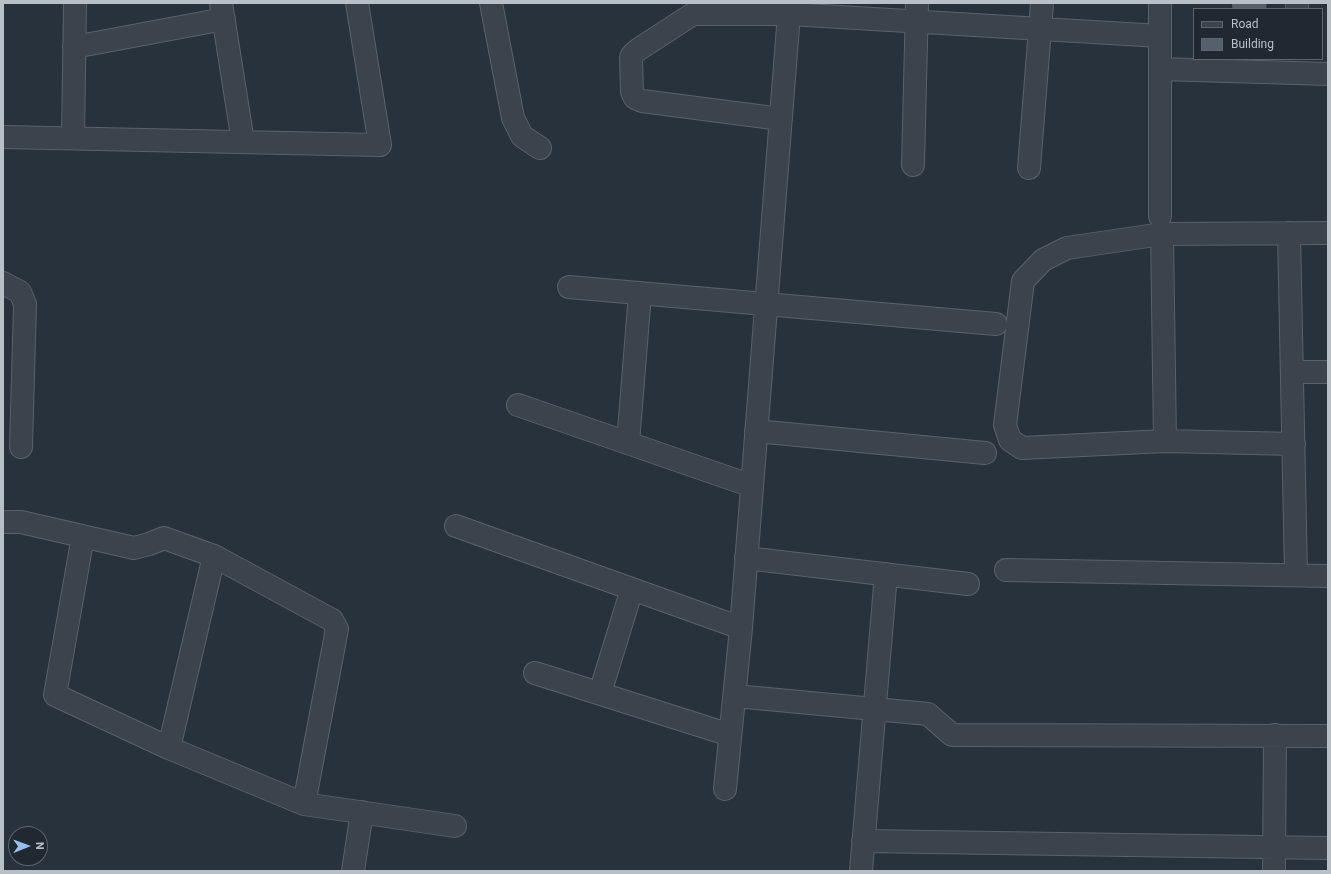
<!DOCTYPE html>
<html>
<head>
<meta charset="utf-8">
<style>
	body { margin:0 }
	#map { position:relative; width:1331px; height:874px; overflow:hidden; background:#28323c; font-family:Roboto,sans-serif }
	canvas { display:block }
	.frame { position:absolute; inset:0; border:4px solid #b7bfc7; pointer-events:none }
	.legend { position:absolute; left:1193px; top:8px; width:130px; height:52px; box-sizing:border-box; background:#202932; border:1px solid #5c656e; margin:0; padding:5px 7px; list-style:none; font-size:12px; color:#b7bfc7 }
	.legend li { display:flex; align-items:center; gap:8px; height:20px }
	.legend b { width:20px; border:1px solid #5c656e }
	.north { position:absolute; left:8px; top:826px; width:40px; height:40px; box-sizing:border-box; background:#202932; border:1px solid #5c656e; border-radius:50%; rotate:89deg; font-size:11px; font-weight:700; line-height:16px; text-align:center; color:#b7bfc7 }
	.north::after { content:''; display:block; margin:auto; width:14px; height:18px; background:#98beec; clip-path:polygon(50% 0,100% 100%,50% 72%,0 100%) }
</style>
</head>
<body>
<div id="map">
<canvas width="1331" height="874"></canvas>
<div class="frame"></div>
<ul class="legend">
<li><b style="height:5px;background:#3b444d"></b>Road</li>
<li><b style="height:11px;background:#55606c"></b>Building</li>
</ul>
<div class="north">N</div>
</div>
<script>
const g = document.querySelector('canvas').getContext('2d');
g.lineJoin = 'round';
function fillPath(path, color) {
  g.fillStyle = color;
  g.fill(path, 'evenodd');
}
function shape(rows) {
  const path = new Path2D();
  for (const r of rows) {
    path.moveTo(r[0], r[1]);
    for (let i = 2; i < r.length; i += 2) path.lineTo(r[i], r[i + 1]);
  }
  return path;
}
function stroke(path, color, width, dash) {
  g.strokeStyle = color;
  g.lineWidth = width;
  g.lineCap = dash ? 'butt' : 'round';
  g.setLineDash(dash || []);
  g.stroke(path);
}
const building = shape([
	[1231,3,1267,3,1267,9,1232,9,1231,3]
]);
fillPath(building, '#55606c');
stroke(building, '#222b34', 1);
const minor = shape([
	[221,3,243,142],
	[491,3,513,118,522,136,540,148],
	[1160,3,1160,216],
	[1297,9,1297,3],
	[74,47,224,19],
	[1160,69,1328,74],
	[781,119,642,101,635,98,632,92,631,57,634,53,639,49,693,14,789,14,1160,36],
	[3,137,380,145,357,3],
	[73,138,75,3],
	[913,165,917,3],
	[1029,168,1042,3],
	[1289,233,1296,575],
	[1162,234,1165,441],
	[3,283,20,292,25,304,21,447],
	[569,287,996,324],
	[1292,372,1328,372],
	[518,405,752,486],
	[756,431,985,453],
	[628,443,640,293],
	[1294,444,1165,441,1022,448,1010,440,1005,425,1023,281,1043,260,1067,248,1162,234,1328,233],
	[3,522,21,522,134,548,149,544,164,538,214,556,332,620,337,629,304,804],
	[456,526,741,628],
	[83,536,55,695,169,748,304,804,455,826],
	[746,558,968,584],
	[1006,570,1328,576],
	[535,673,730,735],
	[600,693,632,589],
	[735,696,928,714,952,735,1328,736],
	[169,748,214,556],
	[725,789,741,628,789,14,776,3],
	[863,841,1328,848],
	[353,871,362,812],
	[861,871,886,574],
	[1274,871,1275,735]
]);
stroke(minor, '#59626a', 24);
stroke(minor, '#3b444d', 22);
</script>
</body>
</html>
